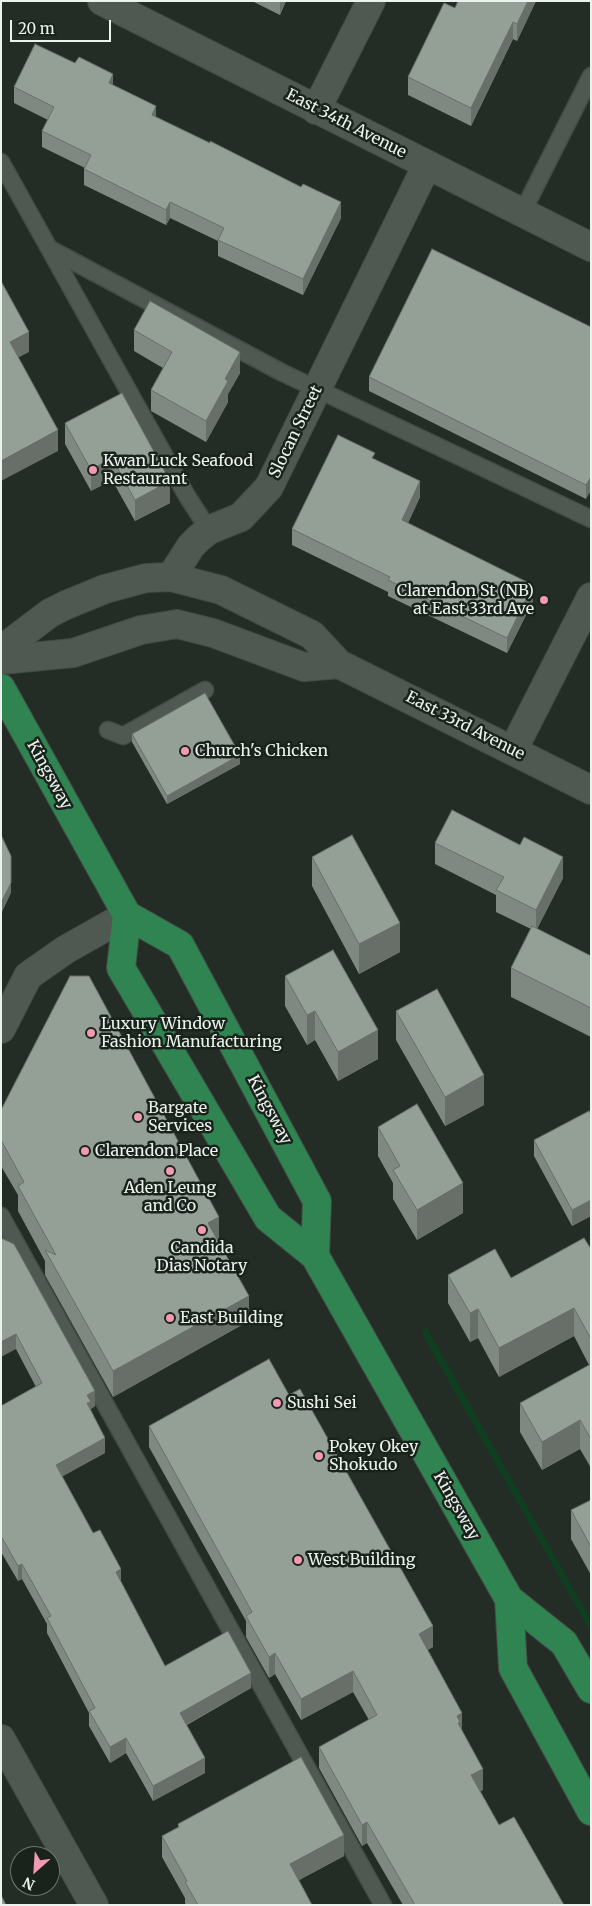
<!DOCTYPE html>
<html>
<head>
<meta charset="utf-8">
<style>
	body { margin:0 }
	#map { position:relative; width:592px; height:1906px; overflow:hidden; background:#232c25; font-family:Merriweather,serif }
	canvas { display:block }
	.frame { position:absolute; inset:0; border:2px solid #ecf2ed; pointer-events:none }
	.north { position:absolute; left:10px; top:1846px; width:50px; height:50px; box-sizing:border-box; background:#1a221c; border:1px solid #6e7570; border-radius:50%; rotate:206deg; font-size:14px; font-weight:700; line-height:20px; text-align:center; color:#ecf2ed }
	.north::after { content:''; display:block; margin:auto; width:18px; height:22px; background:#f19ab2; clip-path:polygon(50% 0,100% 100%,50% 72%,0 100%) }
	.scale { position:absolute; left:10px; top:20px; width:101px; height:22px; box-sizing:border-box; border:2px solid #ecf2ed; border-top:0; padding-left:6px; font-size:15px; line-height:18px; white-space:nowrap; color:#ecf2ed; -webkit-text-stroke:4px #1a221c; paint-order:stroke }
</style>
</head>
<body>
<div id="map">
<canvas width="592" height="1906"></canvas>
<div class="frame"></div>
<div class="north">N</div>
<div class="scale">20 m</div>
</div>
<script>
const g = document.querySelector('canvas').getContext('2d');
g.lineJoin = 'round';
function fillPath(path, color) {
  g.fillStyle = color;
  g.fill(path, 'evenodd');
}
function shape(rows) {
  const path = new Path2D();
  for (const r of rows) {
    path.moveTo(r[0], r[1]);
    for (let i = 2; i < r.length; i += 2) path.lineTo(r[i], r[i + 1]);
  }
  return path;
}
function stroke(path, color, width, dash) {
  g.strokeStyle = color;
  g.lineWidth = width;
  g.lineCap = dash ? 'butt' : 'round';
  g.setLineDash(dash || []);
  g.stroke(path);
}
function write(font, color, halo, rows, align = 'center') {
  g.font = font + ' Merriweather,serif';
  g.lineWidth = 5;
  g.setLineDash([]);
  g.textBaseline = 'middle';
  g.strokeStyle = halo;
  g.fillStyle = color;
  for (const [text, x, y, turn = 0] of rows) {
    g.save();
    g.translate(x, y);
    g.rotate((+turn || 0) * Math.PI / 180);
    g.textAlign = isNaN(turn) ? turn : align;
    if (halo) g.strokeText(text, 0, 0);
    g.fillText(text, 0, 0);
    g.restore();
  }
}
fillPath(shape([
	[426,1326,591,1620,591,1633,422,1334]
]), '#103e20');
const service = shape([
	[1,162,187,496,209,530],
	[522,213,591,76],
	[50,249,281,372,591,519],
	[108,730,123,736,205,690],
	[1,1216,383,1905]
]);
const minor = shape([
	[102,1,591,247],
	[316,110,371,1],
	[171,577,191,546,199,538,209,530,241,517,269,487,427,165],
	[1,1029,28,976,65,950,127,915],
	[1,1739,94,1905]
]);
const tertiary = shape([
	[1,650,50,613,66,605,105,589,146,578,171,577,221,590,312,635,339,664,591,790],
	[1,660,73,653,141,630,177,624,213,633,304,667,339,664],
	[513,750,591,597]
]);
const primary = shape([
	[1,688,127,915,180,945,317,1201,315,1256],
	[127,915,121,968,268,1218,315,1256,509,1599,564,1643,591,1689],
	[509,1599,513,1668,591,1811]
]);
stroke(service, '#424a44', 19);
stroke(minor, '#424a44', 30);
stroke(tertiary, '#424a44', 30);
stroke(primary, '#424a44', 30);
stroke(service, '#4f5951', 16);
stroke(minor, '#4f5951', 28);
stroke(tertiary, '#4f5951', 28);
stroke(primary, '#2f8452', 28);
fillPath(shape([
	[252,1,286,1,280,15],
	[458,1,536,1,517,41,513,39,471,126,408,95,408,77,455,8],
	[75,63,113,85,156,117,341,218,303,295,218,256,218,241,170,218,166,225,84,185,84,169,85,168,42,147,42,131,48,120,14,103,14,87],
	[591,327,586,499,369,391,369,377],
	[134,330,240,373,228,394,228,402,206,442,151,411,151,390,163,368,134,351],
	[65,423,170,503,135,521,112,480,91,491,65,444],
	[375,459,420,497,408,523,533,601,507,653,388,596,388,592,292,545,292,529],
	[132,734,240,764,167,804,132,742],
	[435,843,563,878,537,929,591,956,591,1037,511,997,511,968,531,929,496,912,496,895,435,864],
	[312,857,400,952,359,974,312,886],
	[285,976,378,1059,338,1081,315,1040,307,1045,285,1006],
	[396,1011,484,1105,445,1126,396,1040],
	[1,1110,219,1243,249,1321,113,1397,45,1275,45,1261,18,1211,18,1195,1,1166],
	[591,1114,591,1216,572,1226,534,1156,534,1140],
	[378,1127,463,1213,417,1240,393,1199,393,1183,378,1156],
	[1,1238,95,1406,91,1409,91,1410,105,1453,62,1476,121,1583,165,1666,251,1688,187,1725,205,1773,153,1801,126,1753,110,1763,89,1726,89,1713,47,1633,47,1624,22,1579,18,1581,1,1552,1,1406,36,1387,16,1349],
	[591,1249,591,1468,580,1449,542,1470,520,1432,520,1403,589,1365,574,1336,499,1377,478,1338,470,1342,448,1303,448,1275,511,1278],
	[289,1395,433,1647,427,1650,462,1730,483,1790,480,1791,499,1825,564,1905,403,1905,367,1843,362,1846,319,1768,319,1747,369,1720,353,1692,301,1720,275,1674,269,1678,246,1637,246,1621,149,1447,149,1426],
	[591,1500,591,1575,571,1539,571,1510],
	[178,1824,344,1856,299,1880,312,1905,186,1905,185,1903,185,1898,162,1857,162,1836,178,1827]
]), '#7f8981');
fillPath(shape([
	[280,1,286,1,280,15],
	[528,1,536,1,517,41,517,24],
	[513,22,513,39,471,126,471,108],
	[113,74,113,89,109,83],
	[156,106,156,122,152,115],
	[170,202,170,218,166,225,166,210],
	[341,202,341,218,303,295,303,279],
	[29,332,29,352,10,362,10,342],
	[240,352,240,373,228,394,228,402,206,442,206,421,225,379],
	[58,430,58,451,1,481,1,461],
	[112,458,112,480,91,491,91,470],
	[591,477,591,491,586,499,586,485],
	[170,481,170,503,135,521,135,500],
	[420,481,420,497,402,536,402,520],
	[533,585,533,601,507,653,507,638],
	[240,755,240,764,167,804,167,796],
	[563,857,563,878,536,931,536,910],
	[11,883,11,893,1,914,1,903],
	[400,923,400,952,359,974,359,944],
	[315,1011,315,1040,307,1045,307,1015],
	[378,1030,378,1059,338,1081,338,1052],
	[484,1075,484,1105,445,1126,445,1097],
	[463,1183,463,1213,417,1240,417,1210],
	[591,1200,591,1216,572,1226,572,1210],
	[219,1217,219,1243,208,1223],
	[249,1296,249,1321,113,1397,113,1371],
	[574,1308,574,1336,499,1377,499,1348],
	[478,1309,478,1338,470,1342,470,1313],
	[16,1334,16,1349,1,1357,1,1342],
	[95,1391,95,1406,91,1409,91,1417,87,1419,87,1395],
	[580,1420,580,1449,542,1470,542,1442],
	[105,1438,105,1453,56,1480,56,1465],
	[22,1564,22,1579,18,1581,18,1566],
	[121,1569,121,1584,116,1572],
	[433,1626,433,1647,419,1655,419,1634],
	[275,1653,275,1674,269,1678,269,1657],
	[353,1671,353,1692,301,1720,301,1699],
	[251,1673,251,1688,180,1728,180,1713],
	[462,1713,462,1734,460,1735,457,1716],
	[126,1738,126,1753,110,1763,110,1747],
	[205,1758,205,1773,153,1801,153,1786],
	[483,1769,483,1790,471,1796,471,1775],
	[367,1822,367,1843,362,1846,362,1825],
	[344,1835,344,1856,290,1885,290,1864]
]), '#686f69');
const building = shape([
	[458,1,528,1,517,24,513,22,471,108,408,77,444,3,455,8,458,1],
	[35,44,75,63,79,57,113,74,109,83,156,106,152,115,210,143,210,141,301,187,303,184,341,202,303,279,218,240,224,228,170,202,166,210,84,169,91,155,42,131,54,107,14,87,35,44],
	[432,249,591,327,591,477,586,485,369,377,432,249],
	[1,281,29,332,10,342,58,430,1,461,1,281],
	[150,301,240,352,225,379,228,381,206,421,151,390,172,352,134,330,150,301],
	[122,393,170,481,135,500,112,458,91,470,65,423,122,393],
	[338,435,375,453,372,458,420,481,402,520,533,585,507,638,388,580,390,577,292,529,338,435],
	[205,693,240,755,167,796,132,734,205,693],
	[452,810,520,845,524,837,563,857,536,910,496,890,504,877,435,843,452,810],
	[1,835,11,856,11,883,1,903,1,835],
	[352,835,400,923,359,944,312,857,352,835],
	[532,926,591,956,591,1008,511,968,532,926],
	[333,950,378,1030,338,1052,315,1011,307,1015,285,976,333,950],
	[70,976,89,976,219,1217,208,1223,249,1296,113,1371,45,1250,56,1255,18,1186,24,1182,1,1140,1,1110,70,976],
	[437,989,484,1075,445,1097,396,1011,437,989],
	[417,1104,463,1183,417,1210,393,1170,400,1166,378,1127,417,1104],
	[589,1111,591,1114,591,1200,572,1210,534,1140,589,1111],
	[1,1238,14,1244,95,1391,87,1395,91,1402,87,1403,105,1438,56,1465,93,1533,100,1530,121,1569,116,1572,165,1666,228,1631,251,1673,180,1713,205,1758,153,1786,126,1738,110,1747,89,1711,95,1708,47,1618,51,1616,22,1564,18,1566,1,1536,1,1406,42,1383,16,1334,1,1342,1,1238],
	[584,1238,591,1249,591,1339,574,1308,499,1348,478,1309,470,1313,448,1275,495,1249,511,1278,584,1238],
	[269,1359,289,1395,300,1389,433,1626,419,1634,462,1713,457,1716,460,1722,458,1723,483,1769,471,1775,499,1825,514,1817,564,1905,415,1905,367,1822,362,1825,319,1747,377,1715,353,1671,301,1699,275,1653,269,1657,246,1616,252,1612,149,1426,269,1359],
	[591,1364,591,1439,580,1420,542,1442,520,1403,591,1364],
	[591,1500,591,1547,571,1510,591,1500],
	[301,1757,344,1835,290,1864,312,1905,198,1905,185,1882,187,1881,162,1836,179,1827,178,1824,301,1757],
	[1,1895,6,1905,1,1905,1,1895]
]);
fillPath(building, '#949f96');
stroke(building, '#686f69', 1);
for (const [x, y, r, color] of [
	[93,470,5,"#f19ab2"],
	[544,600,5,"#f19ab2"],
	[185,751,5,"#f19ab2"],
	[91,1033,5,"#f19ab2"],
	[138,1117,5,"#f19ab2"],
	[85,1151,5,"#f19ab2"],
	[170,1171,5,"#f19ab2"],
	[202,1230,5,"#f19ab2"],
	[170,1318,5,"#f19ab2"],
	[277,1403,5,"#f19ab2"],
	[319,1456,5,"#f19ab2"],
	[298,1560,5,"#f19ab2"]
]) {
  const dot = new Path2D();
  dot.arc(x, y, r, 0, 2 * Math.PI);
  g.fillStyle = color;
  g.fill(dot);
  stroke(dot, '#1a221c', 2);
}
write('16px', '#ecf2ed', '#1a221c', [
	["East 34th Avenue",346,124,27],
	["Slocan Street",296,432,-64],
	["East 33rd Avenue",465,726,27],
	["Kingsway",49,775,61],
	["Kingsway",269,1110,62],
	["Kingsway",456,1506,60]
]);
write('16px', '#ecf2ed', '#1a221c', [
	["Kwan Luck Seafood",103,461],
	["Restaurant",103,479],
	["Clarendon St (NB)",534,591,"right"],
	["at East 33rd Ave",534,609,"right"],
	["Church's Chicken",195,751],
	["Luxury Window",101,1024],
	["Fashion Manufacturing",101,1042],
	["Bargate",148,1108],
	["Services",148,1126],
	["Clarendon Place",95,1151],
	["Aden Leung",170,1188,"center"],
	["and Co",170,1206,"center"],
	["Candida",202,1248,"center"],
	["Dias Notary",202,1266,"center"],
	["East Building",180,1318],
	["Sushi Sei",287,1403],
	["Pokey Okey",329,1447],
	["Shokudo",329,1465],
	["West Building",308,1560]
], 'left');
</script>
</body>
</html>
